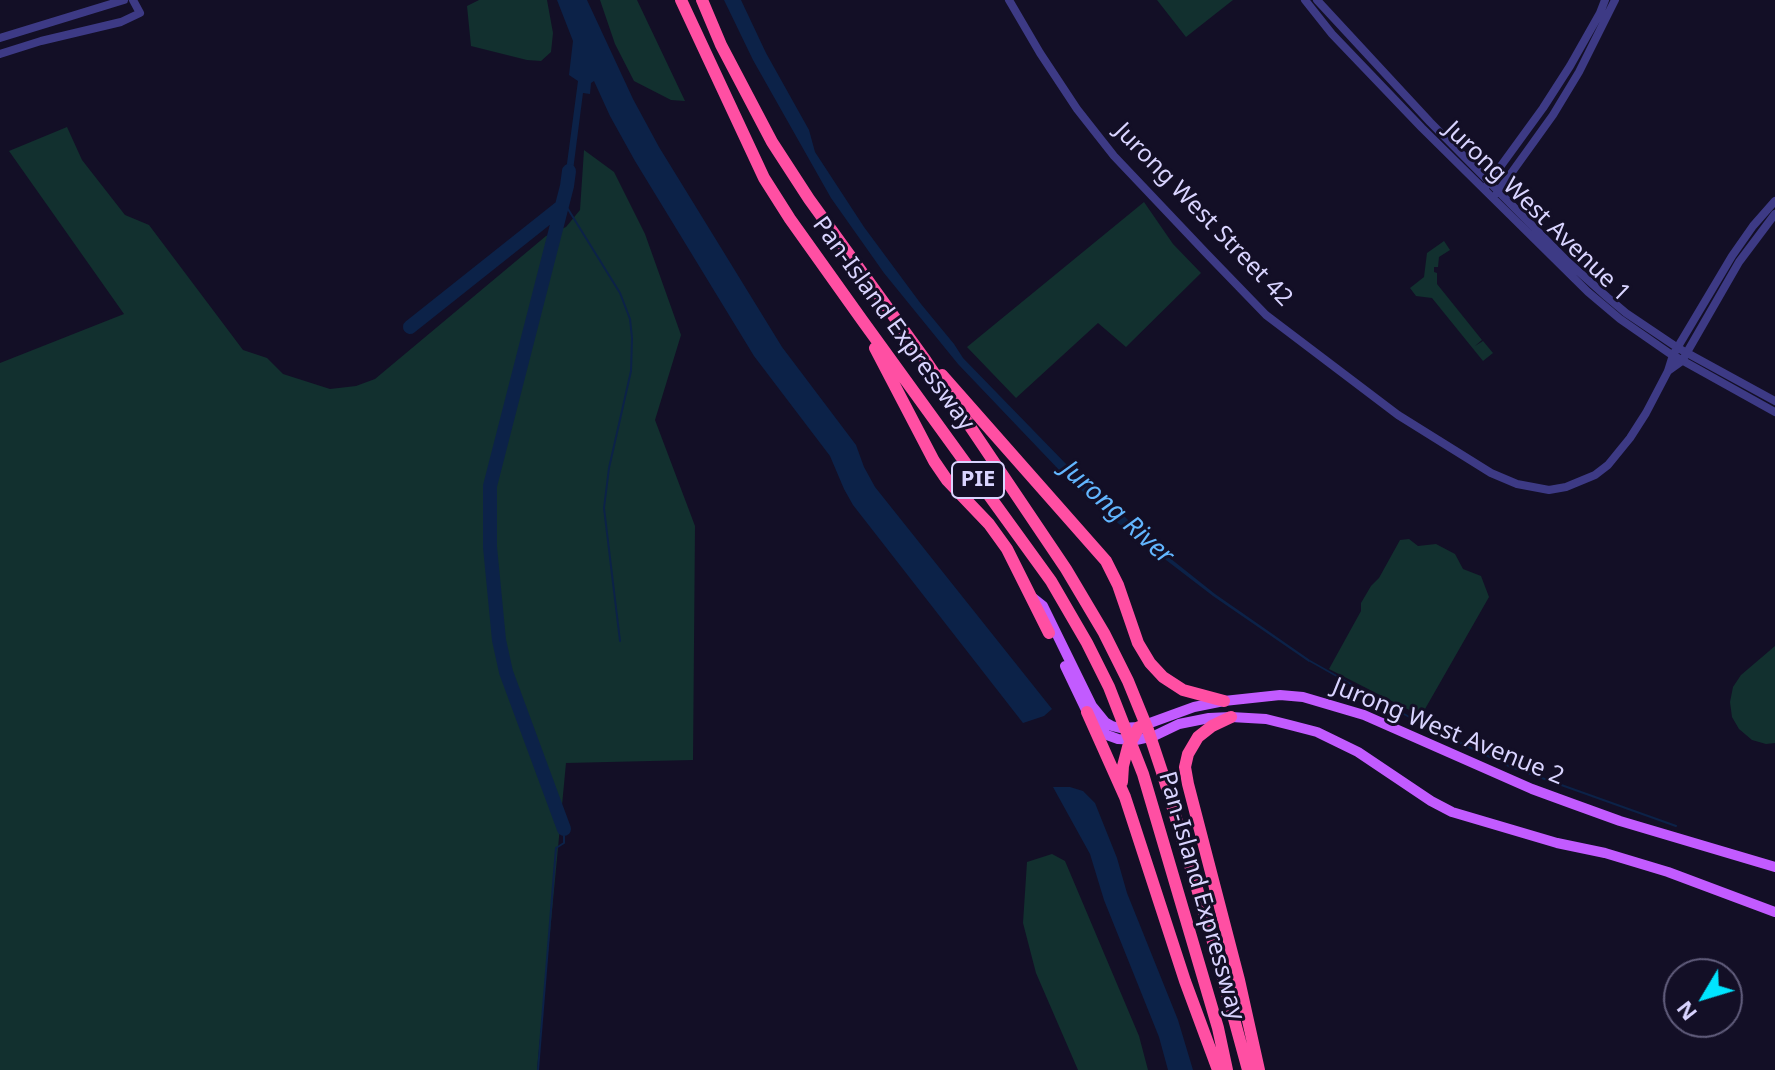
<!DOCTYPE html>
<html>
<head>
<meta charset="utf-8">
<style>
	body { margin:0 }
	#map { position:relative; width:1775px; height:1070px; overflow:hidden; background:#130f26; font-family:"Noto Sans",sans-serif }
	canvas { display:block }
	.north { position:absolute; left:1663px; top:958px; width:80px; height:80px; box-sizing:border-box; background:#130f26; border:2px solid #625e7d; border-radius:50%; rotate:232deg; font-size:22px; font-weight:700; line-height:32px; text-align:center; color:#d9d4ff }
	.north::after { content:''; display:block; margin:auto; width:28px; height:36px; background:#00e5ff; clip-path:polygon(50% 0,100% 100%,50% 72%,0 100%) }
</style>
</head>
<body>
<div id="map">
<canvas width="1775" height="1070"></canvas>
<div class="north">N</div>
</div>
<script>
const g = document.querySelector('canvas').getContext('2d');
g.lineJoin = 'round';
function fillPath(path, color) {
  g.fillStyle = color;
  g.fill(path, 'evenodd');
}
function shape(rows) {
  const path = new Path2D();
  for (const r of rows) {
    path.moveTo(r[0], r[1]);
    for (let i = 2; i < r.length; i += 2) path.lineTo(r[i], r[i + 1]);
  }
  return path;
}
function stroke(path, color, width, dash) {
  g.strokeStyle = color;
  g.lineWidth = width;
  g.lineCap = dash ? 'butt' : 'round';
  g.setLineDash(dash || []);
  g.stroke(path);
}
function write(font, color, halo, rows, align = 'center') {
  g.font = font + ' "Noto Sans",sans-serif';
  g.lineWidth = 6;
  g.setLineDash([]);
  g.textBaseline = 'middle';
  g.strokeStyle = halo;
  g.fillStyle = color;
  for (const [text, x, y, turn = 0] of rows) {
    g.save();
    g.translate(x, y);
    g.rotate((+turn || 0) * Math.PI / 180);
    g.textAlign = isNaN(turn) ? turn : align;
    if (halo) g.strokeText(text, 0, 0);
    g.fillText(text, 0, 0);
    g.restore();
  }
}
fillPath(shape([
	[479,0,547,0,553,33,551,52,541,61,527,60,471,46,467,6],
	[600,0,637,0,685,101,671,100,634,81,615,44],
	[1157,0,1233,0,1186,37],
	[67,127,82,160,125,215,149,225,243,350,267,358,283,374,330,389,356,386,375,379,546,236,566,227,580,210,584,150,614,172,645,234,681,335,655,420,695,526,693,760,566,763,537,1070,0,1070,0,363,124,314,9,151],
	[1144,202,1173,244,1201,273,1126,347,1098,323,1016,398,967,347],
	[1444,241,1450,250,1439,257,1438,267,1434,267,1434,272,1437,273,1437,284,1482,340,1475,346,1483,341,1493,353,1483,361,1432,298,1416,296,1410,288,1424,277,1427,253],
	[1409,539,1418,546,1436,544,1455,554,1463,569,1481,576,1489,597,1421,716,1329,669,1361,611,1361,603,1371,586,1379,578,1400,540],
	[1775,646,1775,743,1766,744,1752,740,1739,729,1732,717,1730,702,1733,687,1741,675],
	[1052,854,1065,861,1139,1036,1148,1070,1078,1070,1036,973,1023,923,1027,862]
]), '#12302f');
fillPath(shape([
	[557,0,587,0,633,99,659,147,782,347,856,445,864,467,875,487,1052,709,1044,716,1023,723,853,505,844,489,830,456,754,356,635,161,610,116,594,81,591,83,590,94,583,93,571,186,564,186,578,81,569,75,573,41],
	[724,0,741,0,766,53,809,130,815,152,864,227,921,304,954,344,963,358,1067,465,1123,515,1151,543,1215,594,1310,660,1309,662,1213,596,1119,524,1061,472,958,364,884,273,831,198,753,60],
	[1053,787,1070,787,1083,791,1095,803,1117,858,1127,893,1178,1020,1193,1070,1168,1070,1159,1037,1104,900,1090,854]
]), '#0c2248');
stroke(shape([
	[563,201,620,293,630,319,632,338,631,371,609,468,604,508,620,641],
	[1310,661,1427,727,1511,767,1676,826],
	[538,1070,556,848,564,843,564,829]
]), '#0c2248', 2);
stroke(shape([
	[410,327,561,207],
	[564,829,506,672,499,640,490,547,490,486,567,186,569,171]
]), '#0c2248', 14);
stroke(shape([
	[1009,0,1040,53,1077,109,1114,156,1206,253,1266,315,1398,415,1491,473,1517,484,1549,490,1566,487,1595,475,1608,465,1630,438,1646,413,1668,371,1673,355,1732,256,1753,226,1775,201],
	[1305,0,1332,34,1422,128,1588,292,1620,319,1669,353,1775,412],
	[1317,0,1430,122,1568,262,1607,297,1626,313,1678,348,1775,401],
	[0,38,124,0],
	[0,54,41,41,121,22,140,13,133,0],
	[1487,185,1543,108,1570,66,1600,13,1605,0],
	[1497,193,1553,115,1579,72,1615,0],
	[1668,371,1682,361,1739,262,1775,214]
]), '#3d3a85', 8);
stroke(shape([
	[1033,598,1043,606,1092,706,1105,722,1112,726,1120,728,1139,727,1194,707,1224,701,1280,695,1303,697,1364,715,1532,789,1573,804,1620,821,1775,867],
	[1065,666,1087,712,1098,727,1107,735,1118,739,1136,740,1154,736,1179,724,1209,718,1231,717,1266,719,1290,725,1317,732,1358,752,1431,801,1452,812,1557,843,1605,853,1668,872,1775,912]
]), '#c25bff', 10);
stroke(shape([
	[681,0,764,178,790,219,862,320,1051,581,1087,643,1109,687,1143,774,1218,1028,1227,1070],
	[702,0,721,45,772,142,809,199,926,361,1066,569,1104,633,1128,681,1148,730,1163,775,1213,942,1248,1070],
	[875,348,934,461,947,480,989,524,1007,549,1049,633],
	[942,375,1106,561,1118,585,1138,643,1150,663,1163,677,1183,690,1224,701],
	[1087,712,1125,797,1185,981,1218,1070],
	[1231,717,1212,726,1198,737,1188,754,1185,767,1188,784,1239,980,1259,1070],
	[1122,782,1123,766,1128,747,1139,727]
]), '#ff4fa3', 12);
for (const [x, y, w] of [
	[978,480,52]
]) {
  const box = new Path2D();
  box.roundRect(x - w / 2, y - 18, w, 36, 6);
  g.fillStyle = '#130f26';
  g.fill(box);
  stroke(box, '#d9d4ff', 2);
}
write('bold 22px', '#d9d4ff', null, [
	["PIE",978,480]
]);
write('24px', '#d9d4ff', '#130f26', [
	["Jurong West Avenue 1",1537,212,44],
	["Jurong West Street 42",1203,215,46],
	["Pan-Island Expressway",893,324,54],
	["Jurong West Avenue 2",1448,732,22],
	["Pan-Island Expressway",1201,896,74]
]);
write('italic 26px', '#62b6ff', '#130f26', [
	["Jurong River",1117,513,42]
]);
</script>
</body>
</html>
